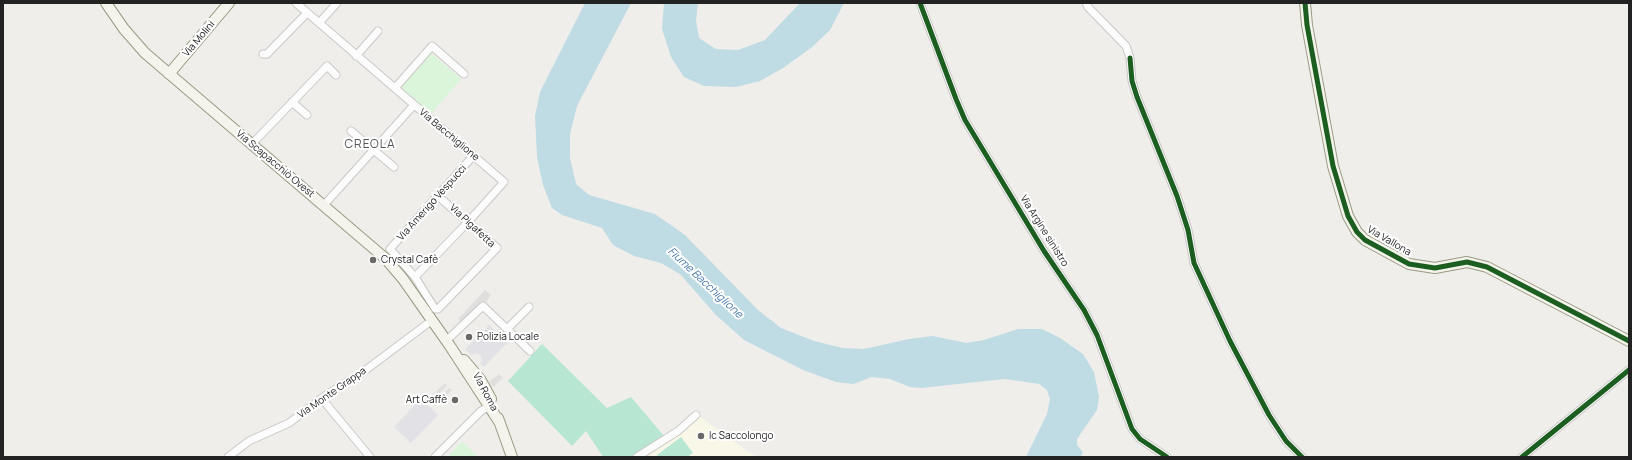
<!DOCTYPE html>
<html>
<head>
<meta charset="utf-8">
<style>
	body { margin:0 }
	#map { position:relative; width:1632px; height:460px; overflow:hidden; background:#f0eeeb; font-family:Manrope,sans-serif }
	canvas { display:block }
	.frame { position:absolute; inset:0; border:4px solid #222; pointer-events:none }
</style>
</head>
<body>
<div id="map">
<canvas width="1632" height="460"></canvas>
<div class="frame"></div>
</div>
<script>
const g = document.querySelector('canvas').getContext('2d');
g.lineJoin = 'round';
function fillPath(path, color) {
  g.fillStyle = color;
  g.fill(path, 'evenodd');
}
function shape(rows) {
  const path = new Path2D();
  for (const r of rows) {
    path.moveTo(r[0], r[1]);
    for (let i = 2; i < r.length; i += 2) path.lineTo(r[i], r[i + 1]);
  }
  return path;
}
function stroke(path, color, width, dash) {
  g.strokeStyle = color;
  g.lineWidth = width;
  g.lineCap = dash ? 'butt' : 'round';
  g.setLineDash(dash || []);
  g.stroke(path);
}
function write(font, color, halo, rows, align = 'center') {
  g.font = font + ' Manrope,sans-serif';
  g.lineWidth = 4;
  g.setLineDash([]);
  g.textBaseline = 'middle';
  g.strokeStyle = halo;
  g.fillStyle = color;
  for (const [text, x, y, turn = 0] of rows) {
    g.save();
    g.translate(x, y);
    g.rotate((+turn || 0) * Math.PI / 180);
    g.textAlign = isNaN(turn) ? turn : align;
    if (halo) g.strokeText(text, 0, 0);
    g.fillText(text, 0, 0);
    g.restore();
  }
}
fillPath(shape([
	[699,416,756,457,645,457]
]), '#f8f7e8');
fillPath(shape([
	[431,53,461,79,431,114,401,87],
	[462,441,478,457,447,457]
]), '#daf5da');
fillPath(shape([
	[542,344,607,408,631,397,664,436,631,457,603,457,586,431,572,446,508,381],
	[681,437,693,453,687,457,659,457,657,455]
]), '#b7e6d2');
fillPath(shape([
	[485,290,491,295,483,306,463,324,458,319],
	[499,374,503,378,493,387,489,382],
	[445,383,447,386,431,402,428,399],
	[449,388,452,390,435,406,433,404]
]), '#e0dfde');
fillPath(shape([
	[488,324,496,332,501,332,501,337,508,344,505,345,484,367,480,363,482,361,481,355,474,353,472,356,465,349,487,328],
	[421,398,438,415,411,443,394,427]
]), '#e2e1e5');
fillPath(shape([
	[585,3,631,3,577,106,570,134,570,158,576,184,589,195,655,214,685,235,758,310,781,328,814,341,843,348,864,349,909,339,933,336,966,343,984,340,1018,329,1042,329,1060,338,1083,354,1094,372,1099,397,1097,410,1077,439,1077,445,1083,452,1081,457,1026,457,1047,414,1050,399,1047,390,1039,384,1005,379,921,388,910,387,890,379,872,377,853,384,836,382,803,370,744,340,716,315,680,274,661,263,634,256,613,245,602,228,562,215,552,208,543,185,537,157,535,116,540,92],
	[664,3,698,3,696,21,699,38,716,49,738,50,765,40,800,3,844,3,830,30,811,48,783,68,760,81,736,87,704,86,684,77,671,57,662,29]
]), '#bfdbe3');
const street = shape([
	[296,3,504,182,468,222,415,277],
	[920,3,956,99,965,120,1044,251,1084,310,1097,335,1132,429,1140,439,1167,457],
	[1086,3,1088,7,1126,46,1130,58,1132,81,1137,97,1177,196,1188,230,1194,263,1230,341,1269,415,1286,441,1302,457],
	[319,23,337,3],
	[263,54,267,54,307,13],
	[356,56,378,31],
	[395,88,432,46,464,74],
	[292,102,307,115],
	[351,131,394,167],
	[252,144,327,66,336,75],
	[438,196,497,248,438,309,435,309,415,277,390,249,473,156],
	[324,205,414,105],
	[507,329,529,307],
	[446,341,483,306,530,351],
	[322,399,370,457],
	[228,457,249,441,289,423,326,395,363,372,431,321],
	[435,457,481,411,490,406],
	[637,457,678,431,696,415],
	[1522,457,1629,370]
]);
const secondary = shape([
	[106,3,124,29,145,53,386,259,403,279,450,346,500,423],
	[1305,3,1307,25,1333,166,1348,216,1357,232,1365,240,1409,264,1435,268,1467,262,1487,267,1629,341],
	[169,74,229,3],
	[464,360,480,379,491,399],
	[498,418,512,457]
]);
stroke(street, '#c9c8c7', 9);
stroke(secondary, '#999a82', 12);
stroke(street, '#fdfcfc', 7);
stroke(secondary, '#f4f4ed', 10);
stroke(shape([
	[920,3,956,99,965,120,1044,251,1084,310,1097,335,1132,429,1140,439,1167,457],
	[1305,3,1307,25,1333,166,1348,216,1357,232,1365,240,1409,264,1435,268,1467,262,1487,267,1629,341],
	[1130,58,1132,81,1137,97,1177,196,1188,230,1194,263,1230,341,1269,415,1286,441,1302,457],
	[1522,457,1629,370]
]), '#1b5e20', 5);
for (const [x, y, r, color] of [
	[373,260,4,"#6a6968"],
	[469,337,4,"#6a6968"],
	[455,400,4,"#6a6968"],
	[701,436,4,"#6a6968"]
]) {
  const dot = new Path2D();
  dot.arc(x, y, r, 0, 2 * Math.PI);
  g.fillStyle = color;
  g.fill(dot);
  stroke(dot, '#fff', 1.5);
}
write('10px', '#222', '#fff', [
	["Via Molini",199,39,-50],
	["Via Bacchiglione",449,135,40],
	["Via Scapacchiò Ovest",275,164,40],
	["Via Amerigo Vespucci",432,203,-48],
	["Via Pigafetta",472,226,43],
	["Via Argine sinistro",1044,231,58],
	["Via Vallona",1389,241,30],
	["Via Roma",485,392,62],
	["Via Monte Grappa",332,393,-35]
]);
write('10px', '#222', '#fff', [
	["Crystal Cafè",381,260],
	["Polizia Locale",477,337],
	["Art Caffè",447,400,"right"],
	["Ic Saccolongo",709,436]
], 'left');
write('italic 11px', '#4a7aab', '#fff', [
	["Fiume Bacchiglione",705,283,43]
]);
g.letterSpacing = '1px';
write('12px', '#555', '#fff', [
	["CREOLA",370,145]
]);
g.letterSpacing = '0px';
</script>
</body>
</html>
